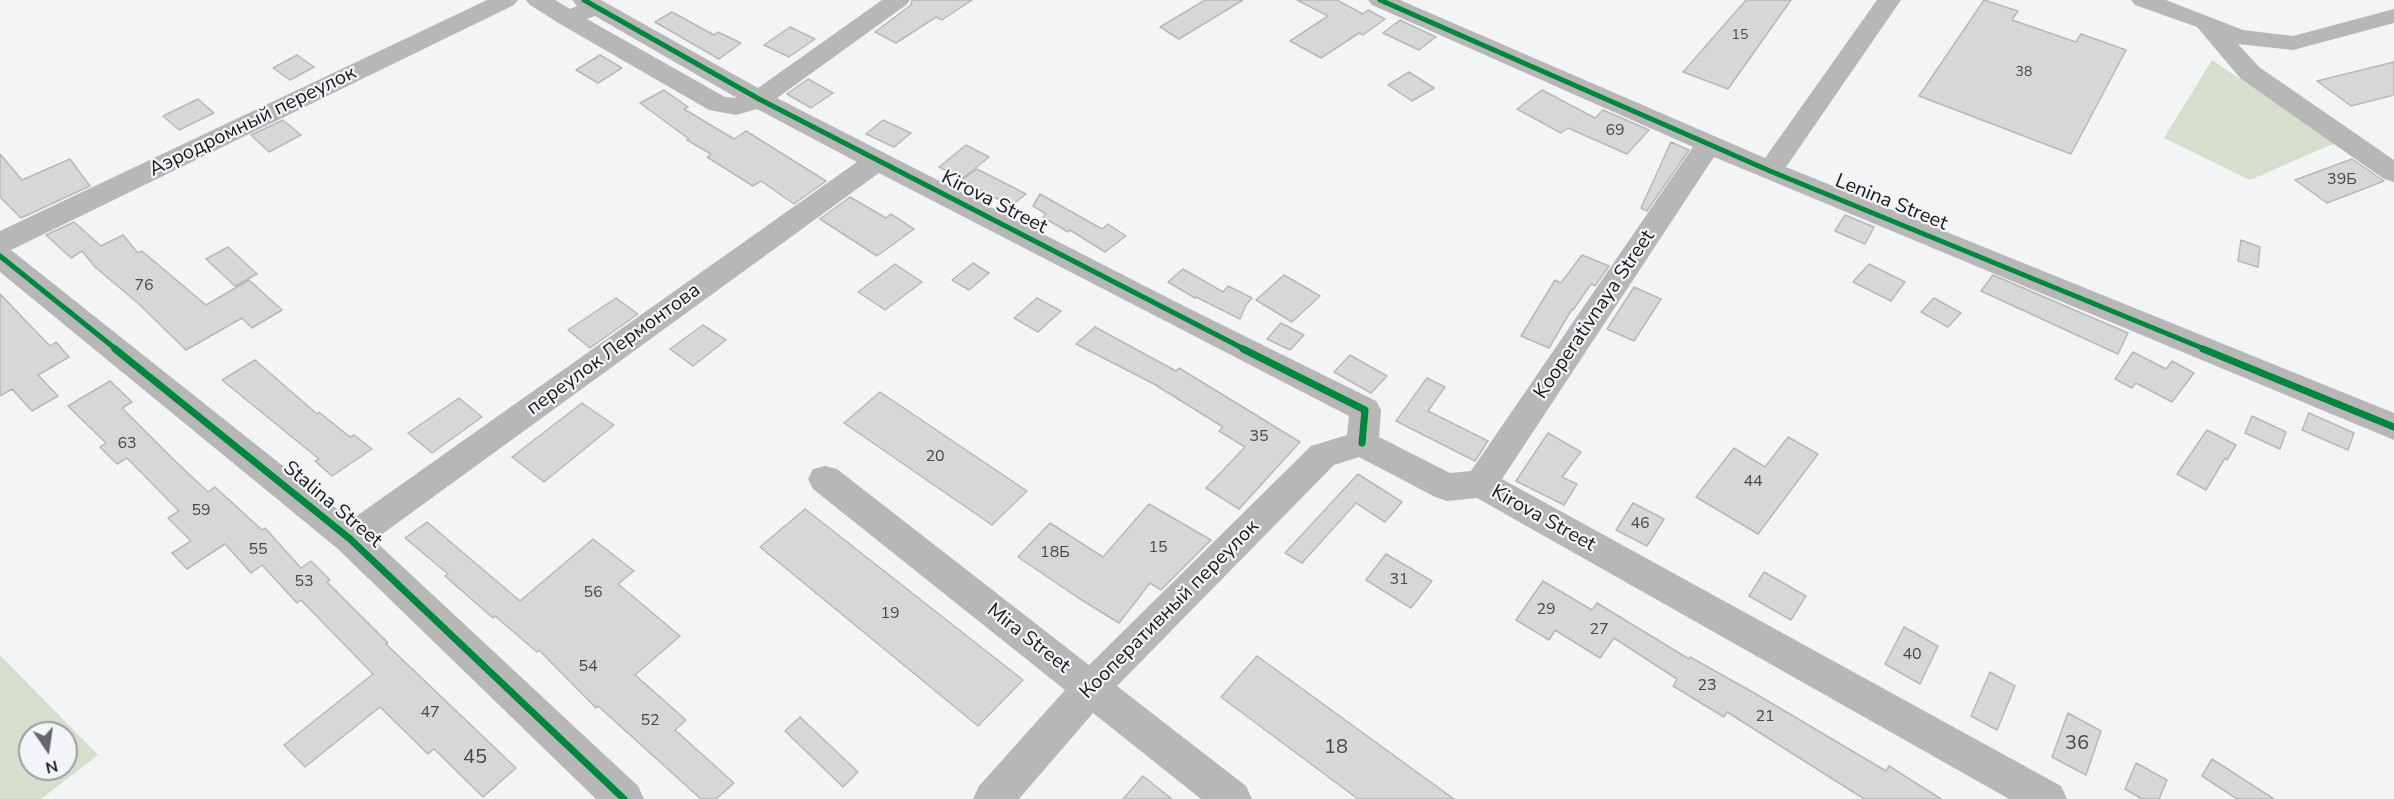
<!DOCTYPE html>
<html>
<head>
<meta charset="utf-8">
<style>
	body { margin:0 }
	#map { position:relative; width:2394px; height:799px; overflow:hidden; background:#f3f4f6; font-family:"Nunito Sans",sans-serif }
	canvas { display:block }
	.north { position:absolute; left:18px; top:721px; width:60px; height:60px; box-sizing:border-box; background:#f2f4f7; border:2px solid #9b9c9f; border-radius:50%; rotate:167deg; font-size:16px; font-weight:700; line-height:24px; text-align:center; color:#18191a }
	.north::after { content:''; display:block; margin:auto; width:21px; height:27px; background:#656667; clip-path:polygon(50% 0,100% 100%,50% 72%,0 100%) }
</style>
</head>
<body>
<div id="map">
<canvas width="2394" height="799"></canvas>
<div class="north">N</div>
</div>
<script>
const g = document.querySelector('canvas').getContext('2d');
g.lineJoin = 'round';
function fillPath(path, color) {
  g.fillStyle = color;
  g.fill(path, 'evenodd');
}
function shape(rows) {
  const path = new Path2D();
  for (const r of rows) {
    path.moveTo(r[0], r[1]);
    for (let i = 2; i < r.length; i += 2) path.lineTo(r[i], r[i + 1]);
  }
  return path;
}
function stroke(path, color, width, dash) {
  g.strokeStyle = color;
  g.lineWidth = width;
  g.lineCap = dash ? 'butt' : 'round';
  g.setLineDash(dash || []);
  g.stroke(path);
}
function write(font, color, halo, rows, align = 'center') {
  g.font = font + ' "Nunito Sans",sans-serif';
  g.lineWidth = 4.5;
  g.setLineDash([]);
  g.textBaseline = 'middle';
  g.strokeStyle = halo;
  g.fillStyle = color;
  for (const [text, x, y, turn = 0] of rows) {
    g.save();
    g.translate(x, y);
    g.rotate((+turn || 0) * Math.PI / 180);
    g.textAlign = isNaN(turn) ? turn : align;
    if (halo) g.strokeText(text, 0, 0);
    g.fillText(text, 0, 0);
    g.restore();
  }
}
fillPath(shape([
	[2212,60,2335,143,2250,180,2164,138],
	[0,655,98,755,41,799,0,799],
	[30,733,66,733,66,769,30,769]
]), '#d6dfcd');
const building = shape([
	[912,0,972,0,942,20,936,17,896,43,875,32,911,5,912,0],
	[1205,0,1243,0,1179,39,1160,27,1205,0],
	[1297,0,1337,0,1363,14,1368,10,1385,19,1363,35,1359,33,1321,58,1290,41,1328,16,1297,0],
	[1746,0,1791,0,1728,89,1683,72,1746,0],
	[1984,0,2018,11,2012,20,2076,42,2081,34,2126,50,2071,154,1919,96,1984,0],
	[672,12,714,35,718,32,741,43,719,59,655,22,672,12],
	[1400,20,1406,23,1436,37,1419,50,1383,33,1400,20],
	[790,27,815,39,789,57,764,45,790,27],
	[297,55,314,67,290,80,273,68,297,55],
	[600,55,622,68,598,83,576,70,600,55],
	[2394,62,2394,95,2351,106,2317,81,2394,62],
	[1409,72,1434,88,1412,101,1388,85,1409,72],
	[808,79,833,93,811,108,787,94,808,79],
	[664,90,688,107,684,109,734,139,746,131,826,181,794,204,761,181,753,186,707,157,711,154,687,140,689,139,640,103,664,90],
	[1542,90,1595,118,1603,110,1649,130,1627,154,1568,128,1561,133,1517,109,1542,90],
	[198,99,214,113,179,130,163,116,198,99],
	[283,120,301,135,269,152,251,135,283,120],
	[883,120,911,133,894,147,866,134,883,120],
	[1671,142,1689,150,1647,211,1641,208,1671,142],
	[966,145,989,157,962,179,939,167,966,145],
	[0,154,22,180,70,159,90,186,21,218,0,197,0,154],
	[2352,159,2384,181,2327,203,2295,180,2352,159],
	[977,169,1026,194,1011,206,962,180,977,169],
	[1040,194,1102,229,1108,224,1126,236,1105,252,1070,230,1068,232,1043,217,1046,214,1033,206,1040,194],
	[850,197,886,218,891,214,914,229,877,256,820,219,850,197],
	[1845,215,1874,227,1865,244,1835,231,1845,215],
	[74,222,101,246,123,235,138,253,142,251,206,305,249,280,282,310,252,328,242,318,186,350,139,304,95,267,82,251,71,258,46,235,74,222],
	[2241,240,2260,247,2258,267,2238,261,2241,240],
	[228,247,257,274,235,286,206,259,228,247],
	[1582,255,1609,266,1595,286,1591,284,1573,310,1572,309,1549,348,1521,336,1555,280,1561,283,1582,255],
	[973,263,989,273,969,290,952,280,973,263],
	[895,264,922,282,885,310,858,292,895,264],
	[1869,264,1905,282,1891,301,1853,282,1869,264],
	[1183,269,1223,292,1228,286,1252,298,1246,305,1240,319,1196,297,1195,298,1168,282,1183,269],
	[1284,275,1320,296,1292,322,1256,300,1284,275],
	[1993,275,2128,333,2118,354,1981,291,1993,275],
	[1634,287,1661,299,1634,341,1607,329,1634,287],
	[0,294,50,346,56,342,69,357,38,375,58,396,32,411,12,389,0,396,0,294],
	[616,298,638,314,590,348,568,330,616,298],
	[1037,298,1061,311,1038,332,1014,318,1037,298],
	[1934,298,1961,313,1948,327,1921,312,1934,298],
	[1281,323,1304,335,1290,350,1267,339,1281,323],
	[703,325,726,340,693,366,670,349,703,325],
	[1095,327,1176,371,1179,368,1300,442,1239,509,1206,488,1245,447,1219,431,1223,427,1154,384,1076,344,1095,327],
	[2133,352,2166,369,2172,361,2194,373,2172,402,2136,383,2132,388,2115,379,2133,352],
	[1350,355,1387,376,1371,393,1334,372,1350,355],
	[255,360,317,414,319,412,350,437,354,435,372,449,332,476,315,461,319,459,222,380,255,360],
	[1427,378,1445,387,1428,411,1488,441,1475,461,1396,421,1427,378],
	[110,381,132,402,122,408,172,458,208,492,215,487,262,530,265,528,301,568,311,561,330,580,327,582,388,643,386,644,516,768,483,797,434,749,428,754,380,707,305,767,284,745,373,674,301,600,297,603,262,565,251,573,225,544,187,569,172,553,191,541,168,518,179,511,127,458,117,464,100,447,106,443,68,406,110,381],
	[880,392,1027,491,992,525,844,423,880,392],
	[459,398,482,417,432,453,408,433,459,398],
	[582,403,614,425,544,482,512,457,582,403],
	[2309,413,2354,433,2348,450,2302,430,2309,413],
	[2252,416,2286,432,2280,449,2245,433,2252,416],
	[2207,430,2236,445,2227,460,2225,458,2206,490,2177,474,2207,430],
	[1548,433,1581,452,1562,477,1577,484,1564,505,1516,481,1548,433],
	[1788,437,1818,454,1758,534,1696,497,1734,448,1765,467,1788,437],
	[1358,474,1402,502,1385,522,1356,503,1302,563,1285,553,1358,474],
	[1633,503,1664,519,1647,546,1616,530,1633,503],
	[1149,504,1211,540,1161,590,1150,583,1119,623,1077,597,1018,557,1050,523,1103,557,1149,504],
	[805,509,1023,680,978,726,760,547,805,509],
	[427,522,520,601,593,539,634,571,618,584,680,636,635,675,686,720,675,730,734,783,716,799,701,799,598,706,596,708,539,650,537,652,495,616,493,618,445,576,448,574,405,538,427,522],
	[1386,554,1432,581,1411,608,1366,580,1386,554],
	[1764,572,1806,596,1791,620,1749,596,1764,572],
	[1543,581,1592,610,1597,603,1689,659,1690,657,1756,694,1886,771,1889,766,1941,799,1864,799,1727,712,1724,717,1673,686,1677,679,1614,638,1600,658,1555,630,1549,640,1516,620,1543,581],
	[1904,627,1938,646,1920,684,1885,664,1904,627],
	[1257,656,1454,799,1358,799,1221,697,1257,656],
	[1990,672,2015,686,1997,730,1971,716,1990,672],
	[2068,713,2101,731,2086,775,2052,757,2068,713],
	[800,717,858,772,843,787,785,731,800,717],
	[2212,759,2274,799,2237,799,2202,776,2212,759],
	[2136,763,2167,780,2159,799,2142,799,2125,789,2136,763],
	[1143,776,1172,799,1123,799,1143,776]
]);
fillPath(building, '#d7d7d9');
stroke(building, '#b7b8b9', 1.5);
fillPath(shape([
	[487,0,518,0,514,5,11,250,351,520,857,162,757,109,736,115,709,110,560,24,530,5,526,0,555,0,570,9,577,6,572,0,601,0,758,88,882,0,910,0,906,5,777,98,1182,305,1376,401,1381,410,1379,437,1450,473,1471,471,1693,147,1372,5,1368,0,1400,0,1765,158,1877,0,1901,0,1786,167,2394,413,2394,440,1714,157,1502,479,2061,786,2067,799,2009,799,1477,498,1447,501,1435,497,1359,457,1334,465,1117,686,1246,786,1252,799,1201,799,1093,713,1019,799,973,799,979,786,1065,690,813,489,808,479,813,469,825,466,837,469,1089,665,1311,446,1347,435,1349,416,879,173,374,540,638,786,644,799,596,799,338,549,0,272,0,231,487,0],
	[595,16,737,98,725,97,587,19,595,16],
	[2131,0,2166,0,2243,30,2293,36,2394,9,2394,23,2293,50,2238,44,2259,67,2394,160,2394,182,2384,179,2241,79,2197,27,2135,5,2131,0]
]), '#b7b7b7');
stroke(shape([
	[584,0,759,99,1246,350],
	[1380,0,1770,171,2207,350],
	[0,256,117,350]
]), '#00873e', 5);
stroke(shape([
	[115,349,350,539,624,799],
	[1243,349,1365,410,1362,443],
	[2203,349,2394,427]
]), '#00873e', 7);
write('14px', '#48484a', null, [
	["15",1740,36],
	["38",2024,73]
]);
write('16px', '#48484a', null, [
	["69",1615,131],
	["39Б",2342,180],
	["76",144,286],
	["35",1259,437],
	["63",127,444],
	["20",935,457],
	["44",1753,482],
	["59",201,511],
	["46",1640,524],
	["15",1158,548],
	["55",258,550],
	["18Б",1055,553],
	["31",1399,580],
	["53",304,582],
	["56",593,593],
	["29",1546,610],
	["19",890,614],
	["27",1599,630],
	["40",1912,655],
	["54",588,667],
	["23",1707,686],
	["47",430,713],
	["21",1765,717],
	["52",650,721]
]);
write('20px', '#18191a', '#f2f4f7', [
	["Аэродромный переулок",253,122,-26],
	["Kirova Street",994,203,27],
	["Lenina Street",1891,203,22],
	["Kooperativnaya Street",1595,315,-56],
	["переулок Лермонтова",614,350,-36],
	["Stalina Street",332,505,40],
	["Kirova Street",1543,519,29],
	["Кооперативный переулок",1170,610,-45],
	["Mira Street",1028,639,38]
]);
write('20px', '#48484a', null, [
	["36",2077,744],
	["18",1336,748],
	["45",475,758]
]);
</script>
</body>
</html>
